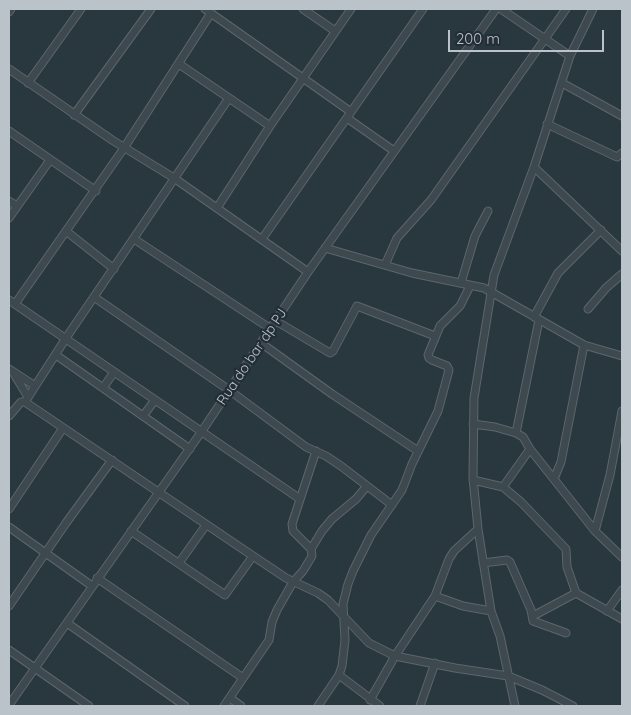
<!DOCTYPE html>
<html>
<head>
<meta charset="utf-8">
<style>
	body { margin:0 }
	#map { position:relative; width:631px; height:715px; overflow:hidden; background:#29373f; font-family:Quicksand,sans-serif }
	canvas { display:block }
	.frame { position:absolute; inset:0; border:10px solid #bac3ca; pointer-events:none }
	.scale { position:absolute; left:448px; top:30px; width:156px; height:22px; box-sizing:border-box; border:2px solid #bac3ca; border-top:0; padding-left:6px; font-size:15px; line-height:18px; white-space:nowrap; color:#bac3ca; -webkit-text-stroke:4px #222d35; paint-order:stroke }
</style>
</head>
<body>
<div id="map">
<canvas width="631" height="715"></canvas>
<div class="frame"></div>
<div class="scale">200 m</div>
</div>
<script>
const g = document.querySelector('canvas').getContext('2d');
g.lineJoin = 'round';
function shape(rows) {
  const path = new Path2D();
  for (const r of rows) {
    path.moveTo(r[0], r[1]);
    for (let i = 2; i < r.length; i += 2) path.lineTo(r[i], r[i + 1]);
  }
  return path;
}
function stroke(path, color, width, dash) {
  g.strokeStyle = color;
  g.lineWidth = width;
  g.lineCap = dash ? 'butt' : 'round';
  g.setLineDash(dash || []);
  g.stroke(path);
}
function write(font, color, halo, rows, align = 'center') {
  g.font = font + ' Quicksand,sans-serif';
  g.lineWidth = 4.5;
  g.setLineDash([]);
  g.textBaseline = 'middle';
  g.strokeStyle = halo;
  g.fillStyle = color;
  for (const [text, x, y, turn = 0] of rows) {
    g.save();
    g.translate(x, y);
    g.rotate((+turn || 0) * Math.PI / 180);
    g.textAlign = isNaN(turn) ? turn : align;
    if (halo) g.strokeText(text, 0, 0);
    g.fillText(text, 0, 0);
    g.restore();
  }
}
const minor = shape([
	[205,9,351,112],
	[303,9,335,31],
	[501,9,570,56],
	[9,12,11,9],
	[179,64,270,126],
	[9,69,112,140,174,178,308,272],
	[28,83,81,9],
	[562,83,622,116],
	[74,115,151,9],
	[347,118,394,151],
	[547,124,617,157,622,153],
	[9,131,96,191],
	[534,167,622,251],
	[9,201,17,206],
	[217,208,270,126,351,9],
	[9,218,50,160],
	[66,231,114,269],
	[134,239,271,329],
	[262,239,423,9],
	[325,248,412,273,484,288,584,345,622,356],
	[385,265,397,238,431,200,566,9],
	[461,283,475,236,488,211],
	[94,297,229,390,306,447,326,456,341,466,392,505],
	[9,300,300,499],
	[15,304,124,148,211,13],
	[588,309,606,288,622,274],
	[534,317,558,273,601,230],
	[276,321,330,353,333,351,357,306,435,336],
	[261,343,332,394,418,451],
	[56,355,190,449],
	[9,369,35,386],
	[14,374,28,397],
	[103,388,114,372],
	[25,402,253,556,286,578,318,593,328,600,369,643,395,656,455,668,508,676,542,690,573,706],
	[9,416,21,402,25,402,66,338,229,98],
	[143,416,155,400],
	[473,424,495,427,516,433,523,437,530,449,595,531,622,557],
	[516,433,539,320],
	[554,479,561,462,584,345],
	[473,480,503,487,521,502,566,549,567,567,576,593,622,619],
	[503,487,530,449],
	[9,509,63,428],
	[9,527,92,586],
	[131,531,225,595,253,556],
	[595,531,610,475,622,411],
	[311,549,322,531,332,519,356,499,367,486],
	[179,563,206,525],
	[483,563,507,560,510,562,531,610,533,621,566,633],
	[97,578,243,678],
	[435,596,463,606,491,611],
	[9,606,66,523,112,460],
	[607,611,622,590],
	[533,616,576,593],
	[67,623,185,706],
	[9,650,89,706],
	[339,675,380,706],
	[230,698,241,706],
	[370,700,395,656,435,596,449,559,454,551,478,529],
	[9,705,202,431,308,272,496,9],
	[224,706,269,640,272,622,277,610,293,582,303,571,312,556,311,549,293,531,292,524,316,451],
	[318,706,339,675,342,666,345,640,343,604,348,584,353,571,371,535,402,490,412,464,438,411,449,370,447,366,432,360,429,358,428,355,440,326,460,306,470,286],
	[420,706,435,663],
	[515,706,500,636,491,611,478,529,473,478,474,398,494,275,534,167,570,56,593,9]
]);
stroke(minor, '#5b666d', 9);
stroke(minor, '#3d484f', 7);
write('14px', '#bac3ca', '#222d35', [
	["Rua do bar dp PJ",252,357,-56]
]);
</script>
</body>
</html>
